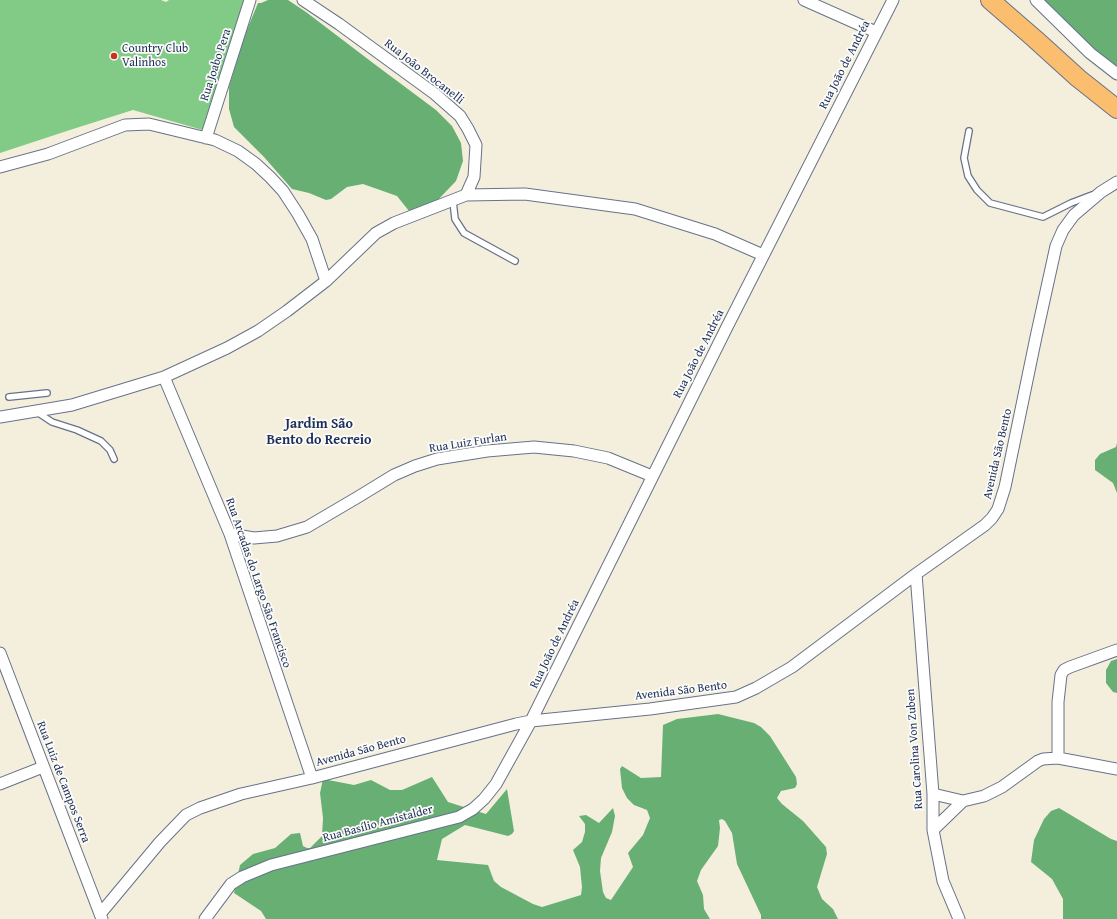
<!DOCTYPE html>
<html>
<head>
<meta charset="utf-8">
<style>
	body { margin:0 }
	canvas { display:block; background:#f4efdc }
</style>
</head>
<body>
<canvas width="1117" height="919"></canvas>
<script>
const g = document.querySelector('canvas').getContext('2d');
g.lineJoin = 'round';
function fillPath(path, color) {
  g.fillStyle = color;
  g.fill(path, 'evenodd');
}
function shape(rows) {
  const path = new Path2D();
  for (const r of rows) {
    path.moveTo(r[0], r[1]);
    for (let i = 2; i < r.length; i += 2) path.lineTo(r[i], r[i + 1]);
  }
  return path;
}
function stroke(path, color, width, dash) {
  g.strokeStyle = color;
  g.lineWidth = width;
  g.lineCap = dash ? 'butt' : 'round';
  g.setLineDash(dash || []);
  g.stroke(path);
}
function write(font, color, halo, rows, align = 'center') {
  g.font = font + ' "Gentium Book Plus",serif';
  g.lineWidth = 3.5;
  g.setLineDash([]);
  g.textBaseline = 'middle';
  g.strokeStyle = halo;
  g.fillStyle = color;
  for (const [text, x, y, turn = 0] of rows) {
    g.save();
    g.translate(x, y);
    g.rotate((+turn || 0) * Math.PI / 180);
    g.textAlign = isNaN(turn) ? turn : align;
    if (halo) g.strokeText(text, 0, 0);
    g.fillText(text, 0, 0);
    g.restore();
  }
}
fillPath(shape([
	[0,0,161,0,166,2,169,0,245,0,206,131,133,110,73,129,0,153]
]), '#81cb87');
fillPath(shape([
	[268,0,288,0,306,12,373,63,436,110,452,126,461,143,463,161,456,181,434,204,420,211,409,211,397,196,363,184,347,187,331,199,326,200,309,193,292,189,264,157,234,127,229,109,229,87,244,37,258,3,261,3],
	[1039,0,1117,0,1117,71],
	[1117,443,1117,493,1113,483,1095,470,1095,460,1100,454,1116,447],
	[1117,659,1117,693,1113,692,1106,683,1106,670,1111,661],
	[718,714,754,723,761,727,770,736,796,777,797,784,795,788,781,791,777,798,782,804,803,821,826,847,827,854,817,887,822,899,833,909,838,919,761,919,761,915,737,864,732,833,725,821,722,819,719,820,720,828,718,846,701,870,697,881,703,895,704,909,710,919,266,919,261,911,234,893,240,865,253,854,275,848,291,834,300,833,303,846,307,848,310,848,322,836,323,818,320,793,323,779,354,785,371,780,390,790,402,790,432,777,448,802,486,814,507,789,514,831,512,834,508,836,465,825,442,839,437,860,488,865,494,881,501,887,533,904,542,907,581,895,582,887,580,867,573,850,582,842,585,832,585,824,579,816,586,815,599,823,613,808,615,816,612,832,601,858,600,871,603,892,606,898,611,900,633,867,628,853,643,835,650,818,647,810,634,805,627,798,622,788,620,769,622,766,641,778,661,777,663,725,677,719],
	[1059,808,1111,839,1117,841,1117,919,1063,919,1063,899,1052,879,1031,862,1034,840,1044,819,1051,811]
]), '#68af74');
const lane = shape([
	[969,131,964,158,968,176,977,190,990,203,1043,217,1071,203,1092,195],
	[453,201,455,219,464,233,515,261],
	[9,397,47,393],
	[37,412,52,422,77,430,101,441,110,450,114,459]
]);
const street = shape([
	[303,0,339,24,435,94,460,116,468,129,476,145,474,177,466,195],
	[804,0,876,32],
	[1036,0,1090,53,1117,74],
	[206,138,250,0],
	[0,167,48,154,125,125,149,124,215,140,238,151,256,164,270,177,283,191,298,214,312,239,326,281],
	[164,377,230,534,312,778],
	[0,417,72,405,164,377,227,348,258,331,287,311,326,281,376,233,394,223,466,195,525,194,635,209,715,234,763,255],
	[230,534,254,538,277,536,307,527,358,497,394,475,415,466,437,459,487,451,534,447,574,451,608,458,652,476],
	[916,574,933,794,933,830,943,881,959,919],
	[0,653,102,919],
	[1058,758,1058,702,1061,675,1064,670,1070,667,1117,650],
	[0,784,43,767],
	[933,794,963,801,984,796,1002,787,1038,761,1043,759,1058,758,1117,769],
	[933,830,963,801],
	[100,914,160,842,186,815,200,808,241,794,312,778,516,724,531,721,650,709,736,697,756,688,792,667,916,574,985,525,992,518,998,509,1005,487,1036,337,1056,246,1063,230,1074,215,1101,192,1117,182],
	[205,919,231,884,242,877,271,865,459,817,473,809,484,799,496,784,531,721,727,327,893,0]
]);
const primary = shape([
	[990,0,1035,39,1078,78,1117,109]
]);
stroke(lane, '#67728a', 8);
stroke(street, '#67728a', 13);
stroke(primary, '#67728a', 20);
stroke(lane, '#fff', 5.5);
stroke(street, '#fff', 11);
stroke(primary, '#fbbe6e', 18);
for (const [x, y, r, color] of [
	[114,56,4,"#c8321e"]
]) {
  const dot = new Path2D();
  dot.arc(x, y, r, 0, 2 * Math.PI);
  g.fillStyle = color;
  g.fill(dot);
  stroke(dot, '#fdfcf7', 1.5);
}
write('12px', '#1b2f5e', '#fdfcf7', [
	["Country Club",122,49],
	["Valinhos",122,63]
], 'left');
write('12px', '#1b2f5e', '#fdfcf7', [
	["Rua Joabo Pera",216,65,-72],
	["Rua João de Andréa",845,65,-63],
	["Rua João Brocanelli",424,72,38],
	["Rua João de Andréa",699,354,-63],
	["Rua Luiz Furlan",468,443,-9],
	["Avenida São Bento",998,454,-77],
	["Rua Arcadas do Largo São Francisco",258,583,71],
	["Rua João de Andréa",555,644,-64],
	["Avenida São Bento",681,691,-7],
	["Rua Carolina Von Zuben",915,749,-94],
	["Avenida São Bento",361,751,-15],
	["Rua Luiz de Campos Serra",63,782,69],
	["Rua Basílio Amistalder",378,824,-15]
]);
write('bold 14px', '#1b2f5e', '#fdfcf7', [
	["Jardim São",319,424],
	["Bento do Recreio",319,440]
]);
</script>
</body>
</html>
